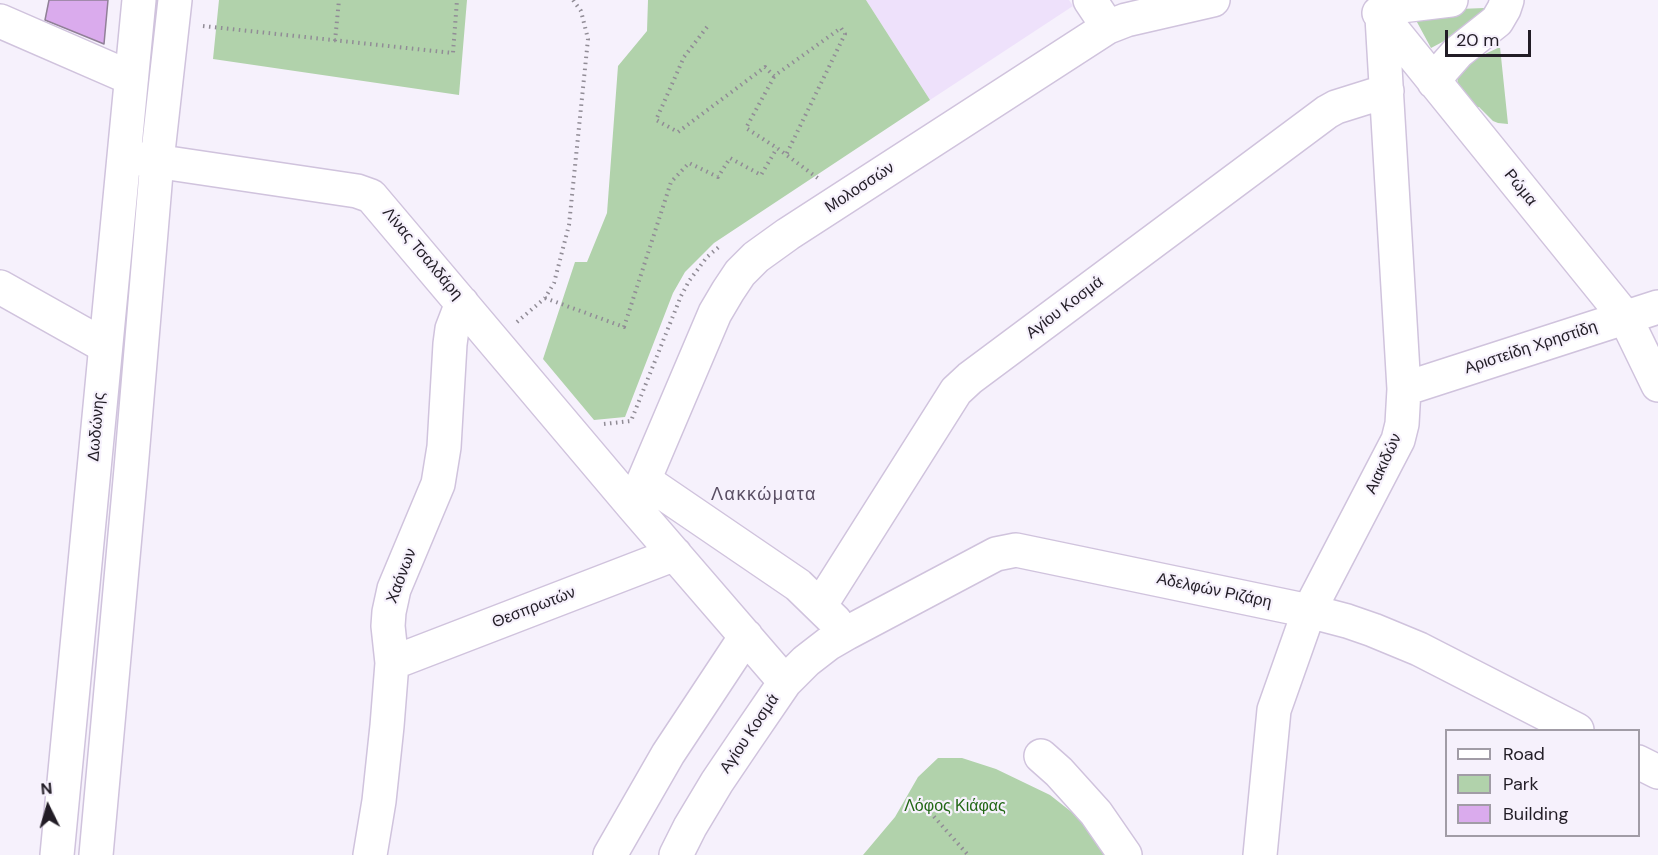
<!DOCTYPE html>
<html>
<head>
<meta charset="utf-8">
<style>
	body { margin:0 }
	#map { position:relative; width:1658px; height:855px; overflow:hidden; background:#f6f1fc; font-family:"DM Sans",sans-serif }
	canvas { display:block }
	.legend { position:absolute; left:1445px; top:729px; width:195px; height:108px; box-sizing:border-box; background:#f6f1fc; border:2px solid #a19ca6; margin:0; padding:8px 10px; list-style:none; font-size:18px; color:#221d26 }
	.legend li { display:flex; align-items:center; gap:12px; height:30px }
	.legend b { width:30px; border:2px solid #a19ca6 }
	.north { position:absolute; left:18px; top:777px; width:60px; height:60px; -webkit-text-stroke:4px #f6f1fc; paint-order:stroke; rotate:355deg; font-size:16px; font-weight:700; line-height:24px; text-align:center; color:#221d26 }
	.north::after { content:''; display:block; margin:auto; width:21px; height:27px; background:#221d26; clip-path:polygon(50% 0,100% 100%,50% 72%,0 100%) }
	.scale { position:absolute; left:1445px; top:30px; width:86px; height:27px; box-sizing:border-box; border:3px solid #221d26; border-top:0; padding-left:8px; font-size:18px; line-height:21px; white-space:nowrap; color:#221d26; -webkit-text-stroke:4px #f6f1fc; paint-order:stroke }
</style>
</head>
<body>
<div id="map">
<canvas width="1658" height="855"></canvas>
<ul class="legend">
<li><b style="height:8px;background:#fff"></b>Road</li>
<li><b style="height:16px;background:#b1d2ab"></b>Park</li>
<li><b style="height:16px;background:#daabed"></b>Building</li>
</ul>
<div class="north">N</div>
<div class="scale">20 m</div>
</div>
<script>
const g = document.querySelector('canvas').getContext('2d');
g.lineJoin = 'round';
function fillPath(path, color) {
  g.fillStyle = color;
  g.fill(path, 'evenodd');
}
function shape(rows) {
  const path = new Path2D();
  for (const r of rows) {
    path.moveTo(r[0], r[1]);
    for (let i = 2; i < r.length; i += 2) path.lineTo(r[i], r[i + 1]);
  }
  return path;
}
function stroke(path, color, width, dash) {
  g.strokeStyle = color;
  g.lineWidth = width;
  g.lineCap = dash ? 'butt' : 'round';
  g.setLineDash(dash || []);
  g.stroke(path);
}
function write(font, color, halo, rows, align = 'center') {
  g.font = font + ' "DM Sans",sans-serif';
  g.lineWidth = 4.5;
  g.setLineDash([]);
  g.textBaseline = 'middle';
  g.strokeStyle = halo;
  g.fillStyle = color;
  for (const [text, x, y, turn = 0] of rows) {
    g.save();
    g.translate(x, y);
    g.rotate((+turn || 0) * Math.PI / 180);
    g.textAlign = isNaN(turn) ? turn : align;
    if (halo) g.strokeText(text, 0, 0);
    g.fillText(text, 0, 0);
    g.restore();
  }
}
fillPath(shape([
	[866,0,1069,0,1073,6,930,100]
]), '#eee1fb');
fillPath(shape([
	[219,0,467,0,459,95,213,59],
	[648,0,866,0,930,100,714,243,685,272,673,293,625,417,594,420,543,359,575,262,587,262,607,213,618,66,647,31],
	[1484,8,1484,20,1431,48,1411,11],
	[1500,47,1508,124,1498,123,1493,121,1479,107,1475,107,1458,87,1457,74,1470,61],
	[938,758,962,758,996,769,1050,795,1083,821,1111,855,863,855,895,817,918,777]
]), '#b1d2ab');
const building = shape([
	[49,0,108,0,104,44,45,20,49,0]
]);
fillPath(building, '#daabed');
stroke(building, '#908097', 1.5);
const minor = shape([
	[1090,0,1108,27],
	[1379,13,1625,317,1658,385],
	[1382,17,1391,10,1401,6,1451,0],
	[0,21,131,78],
	[1434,82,1443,69,1458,52,1497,21,1504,9,1507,0],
	[128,157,357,191,371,196,633,506,785,682],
	[0,287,105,346],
	[1404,389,1658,307],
	[644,480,798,585,835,621],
	[633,506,715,313,728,291,740,273,756,257,788,234,1108,27,1126,20,1213,0],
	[820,606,956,391,970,378,1327,112,1336,107,1387,91],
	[392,663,675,554],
	[1041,756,1059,772,1096,813,1125,855],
	[1638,762,1658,772],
	[370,855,379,801,387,726,392,663,388,626,389,612,394,589,438,484,444,447,450,344,452,329,462,303],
	[610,855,668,754,746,636],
	[676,855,690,827,717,782,744,742,785,682,806,661,828,644,847,633,996,554,1016,550,1309,611,1347,621,1373,630,1419,649,1577,730],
	[1260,855,1274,710,1309,611,1398,440,1402,424,1404,389,1382,17]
]);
const major = shape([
	[57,855,139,0],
	[96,855,131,469,157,161,175,0]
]);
stroke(minor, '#d0c3dd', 36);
stroke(major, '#d0c3dd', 36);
stroke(shape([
	[203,26,453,53,457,0],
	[707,27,684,57,656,120,678,132,765,67,774,76,841,28,845,34,786,155],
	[335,41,339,0],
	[774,77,746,128,777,148,819,179],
	[545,298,624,327,671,182,689,163,718,177,730,158,761,175,777,148],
	[517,322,545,298,554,283,569,225,588,39,581,11,573,0],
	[604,424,631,421,681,296,689,281,707,257,720,246],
	[922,803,968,855]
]), '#918c96', 4, [1.5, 4.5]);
stroke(minor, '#fff', 33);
stroke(major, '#fff', 33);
write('16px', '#221d26', '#f6f1fc', [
	["Μολοσσών",860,188,-33],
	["Ρώμα",1520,188,51],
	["Λίνας Τσαλδάρη",422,254,50],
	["Αγίου Κοσμά",1065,308,-37],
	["Αριστείδη Χρηστίδη",1531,348,-18],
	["Δωδώνης",97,427,-85],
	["Αιακιδών",1384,464,-65],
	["Χαόνων",402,576,-69],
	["Αδελφών Ριζάρη",1214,591,12],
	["Θεσπρωτών",534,608,-21],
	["Αγίου Κοσμά",750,734,-56]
]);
write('16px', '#236816', '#f6f1fc', [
	["Λόφος Κιάφας",955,807]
]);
g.letterSpacing = '1.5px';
write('18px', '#5a4f64', '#f6f1fc', [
	["Λακκώματα",764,495]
]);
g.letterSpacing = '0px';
</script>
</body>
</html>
